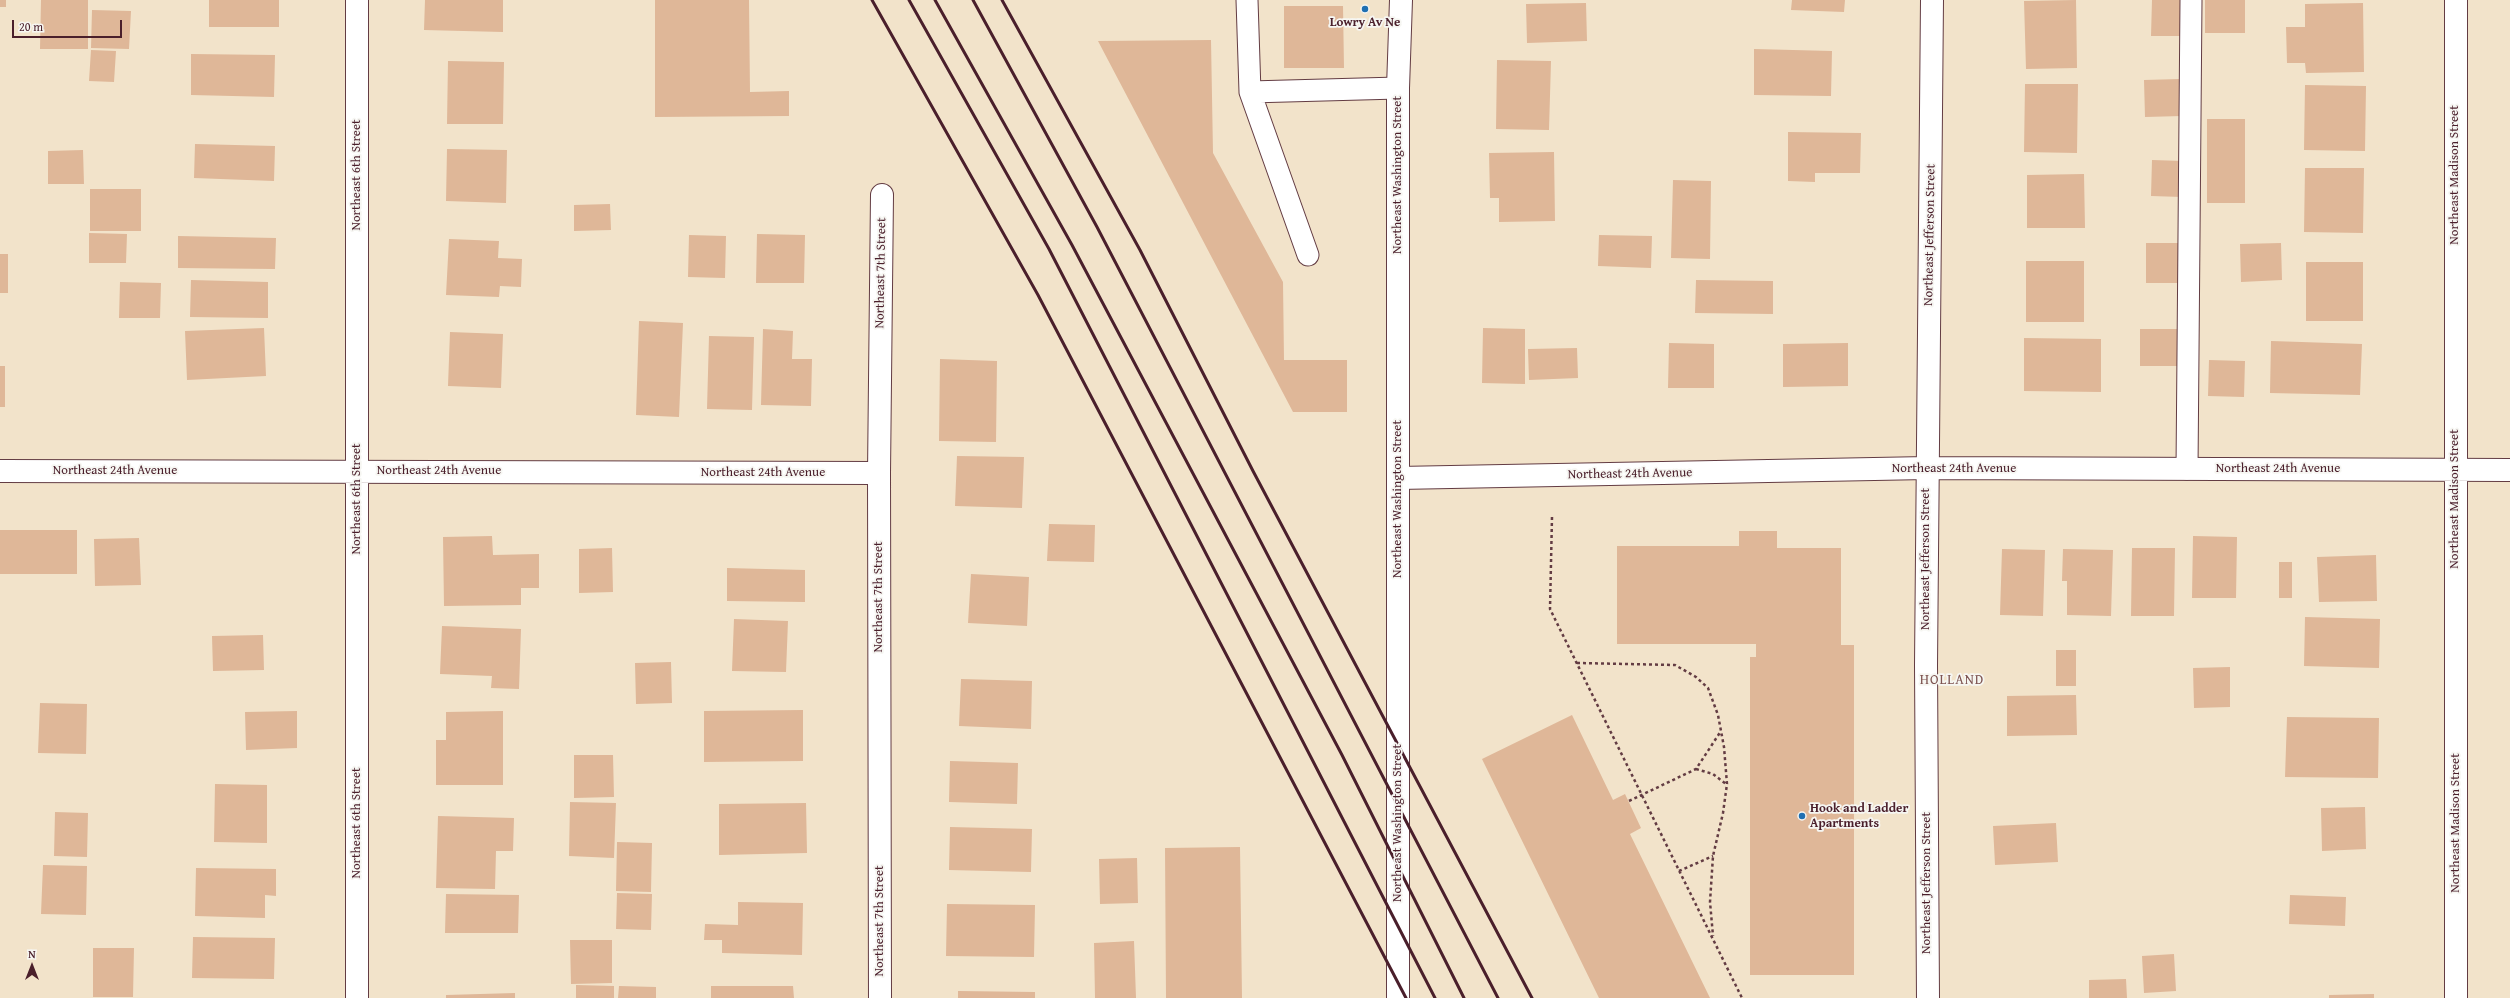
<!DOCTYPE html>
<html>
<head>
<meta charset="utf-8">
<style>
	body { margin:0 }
	#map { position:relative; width:2510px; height:998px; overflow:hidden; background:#f2e3ca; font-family:"Gentium Book Plus",serif }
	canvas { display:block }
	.north { position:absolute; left:12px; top:946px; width:40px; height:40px; -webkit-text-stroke:3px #f6f6f2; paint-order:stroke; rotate:0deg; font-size:11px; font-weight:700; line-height:16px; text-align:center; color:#4a1f2b }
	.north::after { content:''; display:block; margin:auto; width:14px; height:18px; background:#4a1f2b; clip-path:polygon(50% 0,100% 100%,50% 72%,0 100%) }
	.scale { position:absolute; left:12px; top:20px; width:110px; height:18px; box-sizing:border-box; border:2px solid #4a1f2b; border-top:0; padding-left:5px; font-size:12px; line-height:14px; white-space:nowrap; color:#4a1f2b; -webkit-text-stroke:3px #f6f6f2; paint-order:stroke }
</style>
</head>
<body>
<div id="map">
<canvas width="2510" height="998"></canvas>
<div class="north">N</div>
<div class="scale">20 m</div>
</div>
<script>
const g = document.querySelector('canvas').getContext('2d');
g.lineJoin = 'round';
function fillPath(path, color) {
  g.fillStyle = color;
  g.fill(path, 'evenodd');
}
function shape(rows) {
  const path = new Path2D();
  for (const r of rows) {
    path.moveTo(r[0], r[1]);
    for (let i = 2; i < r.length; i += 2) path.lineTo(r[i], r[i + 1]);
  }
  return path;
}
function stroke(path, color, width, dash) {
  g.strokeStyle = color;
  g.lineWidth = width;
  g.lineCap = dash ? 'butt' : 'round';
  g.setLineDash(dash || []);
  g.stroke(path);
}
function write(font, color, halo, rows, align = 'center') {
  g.font = font + ' "Gentium Book Plus",serif';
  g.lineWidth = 3.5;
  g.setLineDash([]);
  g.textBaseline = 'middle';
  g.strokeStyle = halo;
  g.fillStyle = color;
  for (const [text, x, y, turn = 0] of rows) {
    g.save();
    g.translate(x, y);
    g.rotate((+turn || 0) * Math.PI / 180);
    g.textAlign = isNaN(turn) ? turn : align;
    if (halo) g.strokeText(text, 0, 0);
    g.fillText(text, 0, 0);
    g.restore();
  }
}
fillPath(shape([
	[0,0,6,0,6,7,0,7],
	[41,0,88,0,88,49,40,49],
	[209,0,279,0,279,27,209,27],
	[425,0,503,0,503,32,424,30],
	[655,0,749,0,750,92,789,91,789,116,655,117],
	[1792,0,1845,0,1844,12,1791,10],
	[2076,0,2077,68,2026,69,2024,1],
	[2152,0,2180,0,2180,36,2151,36],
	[2205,0,2245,0,2245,33,2205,33],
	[1586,3,1587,41,1527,43,1526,4],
	[2363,3,2364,72,2306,73,2305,63,2287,63,2286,27,2305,27,2305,4],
	[1284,6,1343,6,1344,68,1284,68],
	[92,10,131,11,129,49,91,48],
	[1211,40,1213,153,1283,282,1284,360,1347,360,1347,412,1293,412,1098,41],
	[1754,49,1832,51,1831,96,1754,95],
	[91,50,116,51,114,82,89,81],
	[191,54,275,55,274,97,191,95],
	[1497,60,1551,61,1549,130,1496,129],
	[448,61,504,62,503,124,447,124],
	[2180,79,2182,116,2145,117,2144,80],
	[2025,84,2078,84,2077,153,2024,152],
	[2305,85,2366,86,2365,151,2304,150],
	[2207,119,2245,119,2245,203,2207,203],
	[1788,132,1861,133,1860,173,1815,173,1815,182,1788,181],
	[195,144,275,146,274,181,194,178],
	[447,149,507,150,506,203,446,201],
	[83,150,84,184,48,184,48,151],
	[1554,152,1555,221,1499,222,1499,198,1490,198,1489,153],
	[2152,160,2183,161,2182,197,2151,196],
	[2305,168,2364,168,2363,233,2304,232],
	[2084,174,2085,228,2027,228,2027,175],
	[1673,180,1711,181,1710,259,1671,258],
	[90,189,141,189,141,231,90,231],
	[610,204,611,230,574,231,574,205],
	[89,233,127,234,126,263,89,263],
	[757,234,805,235,804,283,756,283],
	[689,235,726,236,725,278,688,277],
	[1599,235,1652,236,1651,268,1598,266],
	[178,236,276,238,275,269,178,268],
	[449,239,499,241,498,258,522,259,521,287,500,286,499,297,446,295],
	[2146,243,2185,243,2184,283,2146,283],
	[2281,243,2282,280,2241,282,2240,244],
	[0,254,8,254,8,293,0,293],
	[2026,261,2084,261,2084,322,2026,322],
	[2306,262,2363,262,2363,321,2306,321],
	[191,280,268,282,268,318,190,317],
	[1696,280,1773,281,1773,314,1695,313],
	[120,282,161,283,160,318,119,318],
	[639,321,683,323,679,417,636,415],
	[264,328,266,376,187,380,185,331],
	[1483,328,1525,329,1525,384,1482,383],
	[763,329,793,331,792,359,812,359,811,406,761,405],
	[2140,329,2180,329,2180,366,2140,366],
	[450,332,503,334,501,388,448,386],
	[709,336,754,337,752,410,707,409],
	[2024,338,2101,339,2101,392,2024,391],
	[2271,341,2362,344,2360,395,2270,393],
	[1669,343,1714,344,1714,388,1668,388],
	[1848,343,1848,386,1783,387,1783,344],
	[1577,348,1578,378,1529,380,1528,349],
	[940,359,997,361,996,442,939,441],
	[2209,360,2245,361,2244,397,2208,396],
	[0,366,5,366,5,407,0,407],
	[957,456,1024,457,1022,508,955,506],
	[1049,524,1095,525,1094,562,1047,561],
	[0,530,77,530,77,574,0,574],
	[1739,531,1777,531,1777,548,1841,548,1841,645,1854,645,1854,975,1750,975,1750,657,1756,657,1756,644,1617,644,1617,546,1739,546],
	[492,536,493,555,539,554,539,588,521,588,521,605,444,606,443,537],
	[2193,536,2237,537,2236,598,2192,598],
	[139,538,141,585,95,586,94,539],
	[612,548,613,592,579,593,579,549],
	[2132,548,2175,548,2174,616,2131,616],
	[2002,549,2045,550,2043,616,2000,615],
	[2063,549,2113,550,2111,616,2067,615,2067,581,2062,581],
	[2376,555,2377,601,2319,602,2317,557],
	[2279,562,2292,562,2292,598,2279,598],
	[727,568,805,570,805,602,727,601],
	[971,574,1029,577,1027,626,968,623],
	[2305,617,2380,619,2379,668,2304,666],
	[734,619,788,621,786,672,732,671],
	[442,626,521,629,519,689,491,688,492,676,440,674],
	[263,635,264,670,213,671,212,636],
	[2056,650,2076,650,2076,686,2056,686],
	[671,662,672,703,636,704,635,663],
	[2230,667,2230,707,2194,708,2193,668],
	[961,679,1032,681,1031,729,959,726],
	[2076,695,2077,735,2007,736,2007,696],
	[40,703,87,704,86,754,38,753],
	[803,710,803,761,704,762,704,711],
	[297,711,297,748,246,750,245,712],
	[503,711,503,785,436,785,436,740,446,740,446,712],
	[1572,715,1613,800,1625,794,1641,828,1630,834,1710,998,1599,998,1482,759],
	[2287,717,2379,718,2378,778,2285,777],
	[574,755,613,755,614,797,574,798],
	[950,761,1018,763,1017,804,949,802],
	[215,784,267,785,267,843,214,842],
	[570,802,616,803,614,858,569,856],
	[806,803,807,853,719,855,719,804],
	[2365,807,2366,849,2322,851,2321,808],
	[55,812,88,813,87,857,54,856],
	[438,816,514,818,513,851,496,851,495,889,436,888],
	[2056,823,2058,862,1995,865,1993,826],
	[950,827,1032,829,1031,872,949,870],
	[617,842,652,843,651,892,616,891],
	[1240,847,1242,998,1166,998,1165,848],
	[1137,858,1138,903,1100,904,1099,859],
	[43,865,87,866,86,915,41,914],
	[196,868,276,869,276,896,265,895,265,918,195,916],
	[617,893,652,894,651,930,616,929],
	[446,894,519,895,518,933,445,933],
	[2290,895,2346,897,2345,926,2289,924],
	[738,902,803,903,802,955,722,953,722,940,704,940,705,924,738,925],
	[947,904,1035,905,1034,957,946,956],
	[193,937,275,938,274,979,192,978],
	[570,940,612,940,612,983,571,984],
	[1134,941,1136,998,1095,998,1094,943],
	[93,948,134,948,133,997,93,997],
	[2174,954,2176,991,2144,993,2142,956],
	[2126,979,2127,998,2089,998,2089,980],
	[576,985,614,986,614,998,576,998],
	[619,986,656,987,656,998,618,998],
	[711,986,793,986,794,998,711,998],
	[958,991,1035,992,1035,998,958,998],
	[515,993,515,998,446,998,446,995],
	[2374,994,2374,998,2329,998,2329,995]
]), '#dfb798');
const service = shape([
	[1247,0,1250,92,1398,88],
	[1250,92,1308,255],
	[2187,469,2191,0]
]);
const minor = shape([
	[357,0,357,998],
	[2456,0,2456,998],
	[0,471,879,473],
	[1398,478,1927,468,2510,470],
	[880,998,879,473,882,195],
	[1928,998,1926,665,1932,0]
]);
const tertiary = shape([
	[1398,998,1398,88,1401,0]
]);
stroke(service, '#633c43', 23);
stroke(minor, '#633c43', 24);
stroke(tertiary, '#633c43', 24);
stroke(shape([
	[1552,517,1550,609,1742,998],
	[1577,663,1675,665,1696,677,1708,688,1718,715,1724,747,1727,784,1723,813,1713,856,1710,902,1713,936],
	[1696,769,1713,774,1726,784],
	[1629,801,1696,769,1721,731],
	[1679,871,1713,856]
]), '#633c43', 2.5, [3, 3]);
stroke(service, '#fff', 21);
stroke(minor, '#fff', 22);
stroke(tertiary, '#fff', 22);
stroke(shape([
	[872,0,1038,295,1406,998],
	[909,0,1049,249,1435,998],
	[935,0,1072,245,1342,755,1464,998],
	[973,0,1097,227,1498,998],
	[1002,0,1140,250,1253,471,1532,998]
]), '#4a1f2b', 3);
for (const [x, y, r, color] of [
	[1365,9,4,"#1f6fb2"],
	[1802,816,4,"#1f6fb2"]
]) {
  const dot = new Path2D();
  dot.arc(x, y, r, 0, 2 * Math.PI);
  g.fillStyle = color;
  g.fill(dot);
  stroke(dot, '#f6f6f2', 1.5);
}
write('bold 13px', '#4a1f2b', '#f6f6f2', [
	["Lowry Av Ne",1365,23],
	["Hook and Ladder",1810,809,"left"],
	["Apartments",1810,824,"left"]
]);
write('13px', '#4a1f2b', '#f6f6f2', [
	["Northeast 6th Street",357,175,-90],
	["Northeast Washington Street",1398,175,-90],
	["Northeast Madison Street",2455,175,-90],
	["Northeast Jefferson Street",1930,235,-89],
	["Northeast 7th Street",881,273,-89],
	["Northeast 24th Avenue",1954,469],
	["Northeast 24th Avenue",2278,469],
	["Northeast 24th Avenue",115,471],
	["Northeast 24th Avenue",439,471],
	["Northeast 24th Avenue",763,473],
	["Northeast 24th Avenue",1630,474,-1],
	["Northeast 6th Street",357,499,-90],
	["Northeast Washington Street",1398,499,-90],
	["Northeast Madison Street",2455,499,-90],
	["Northeast Jefferson Street",1926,559,-90],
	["Northeast 7th Street",879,597,-90],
	["Northeast 6th Street",357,823,-90],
	["Northeast Washington Street",1398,823,-90],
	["Northeast Madison Street",2456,823,-90],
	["Northeast Jefferson Street",1927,883,-90],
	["Northeast 7th Street",880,921,-90]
]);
g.letterSpacing = '1px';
write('14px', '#7e5451', '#f6f6f2', [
	["HOLLAND",1952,680]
]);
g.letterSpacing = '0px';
</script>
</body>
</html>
